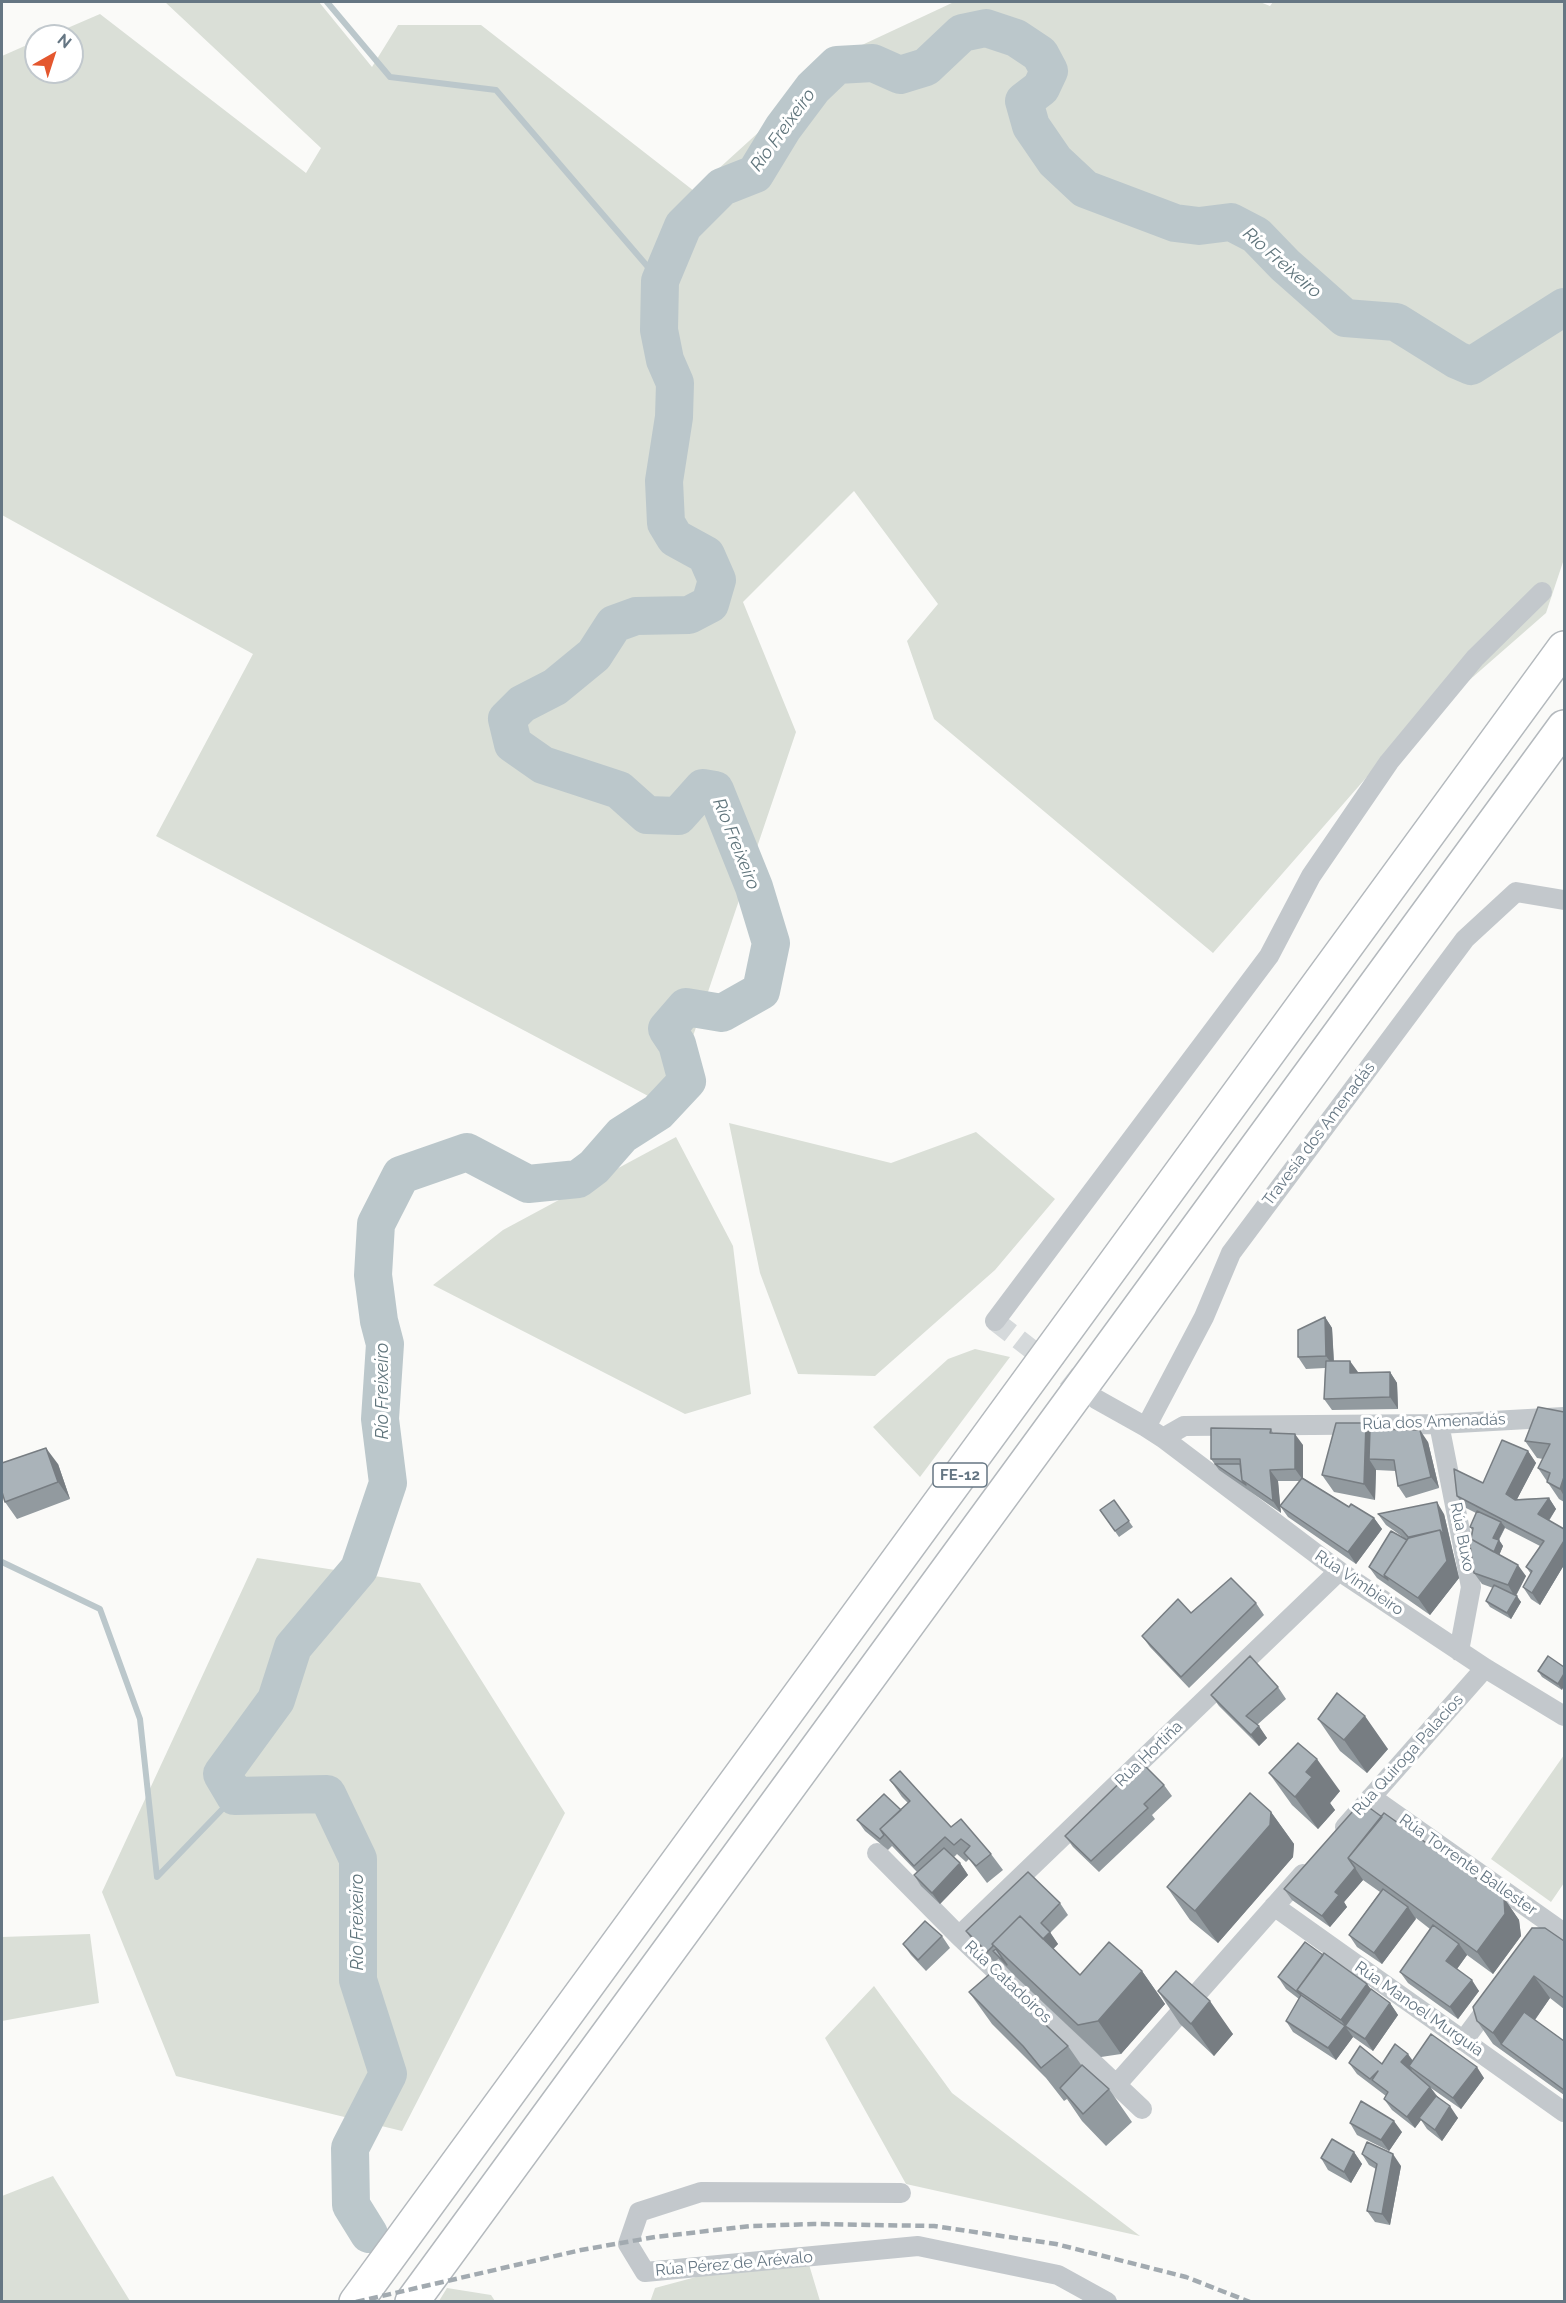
<!DOCTYPE html>
<html>
<head>
<meta charset="utf-8">
<style>
	body { margin:0 }
	#map { position:relative; width:1566px; height:2303px; overflow:hidden; background:#fafaf8; font-family:Raleway,sans-serif }
	canvas { display:block }
	.frame { position:absolute; inset:0; border:3px solid #657683; pointer-events:none }
	.north { position:absolute; left:24px; top:24px; width:60px; height:60px; box-sizing:border-box; background:#fff; border:2px solid #c1c8cd; border-radius:50%; rotate:39deg; font-size:16px; font-weight:700; line-height:24px; text-align:center; color:#657683 }
	.north::after { content:''; display:block; margin:auto; width:21px; height:27px; background:#e4572e; clip-path:polygon(50% 0,100% 100%,50% 72%,0 100%) }
</style>
</head>
<body>
<div id="map">
<canvas width="1566" height="2303"></canvas>
<div class="frame"></div>
<div class="north">N</div>
</div>
<script>
const g = document.querySelector('canvas').getContext('2d');
g.lineJoin = 'round';
function fillPath(path, color) {
  g.fillStyle = color;
  g.fill(path, 'evenodd');
}
function shape(rows) {
  const path = new Path2D();
  for (const r of rows) {
    path.moveTo(r[0], r[1]);
    for (let i = 2; i < r.length; i += 2) path.lineTo(r[i], r[i + 1]);
  }
  return path;
}
function stroke(path, color, width, dash) {
  g.strokeStyle = color;
  g.lineWidth = width;
  g.lineCap = dash ? 'butt' : 'round';
  g.setLineDash(dash || []);
  g.stroke(path);
}
function write(font, color, halo, rows, align = 'center') {
  g.font = font + ' Raleway,sans-serif';
  g.lineWidth = 6;
  g.setLineDash([]);
  g.textBaseline = 'middle';
  g.strokeStyle = halo;
  g.fillStyle = color;
  for (const [text, x, y, turn = 0] of rows) {
    g.save();
    g.translate(x, y);
    g.rotate((+turn || 0) * Math.PI / 180);
    g.textAlign = isNaN(turn) ? turn : align;
    if (halo) g.strokeText(text, 0, 0);
    g.fillText(text, 0, 0);
    g.restore();
  }
}
fillPath(shape([
	[165,2,319,2,372,67,398,25,481,25,694,191,847,52,954,2,1260,2,1270,6,1273,2,1564,2,1564,559,1546,613,1393,747,1213,953,934,719,907,641,938,604,854,491,743,602,796,732,669,1107,156,836,253,654,2,515,2,56,36,41,36,72,72,72,72,36,49,36,100,14,306,173,321,148],
	[729,1123,891,1163,976,1132,1055,1199,995,1270,875,1376,798,1374,760,1273],
	[676,1137,733,1246,751,1394,685,1414,433,1285,503,1230],
	[975,1349,1010,1357,920,1477,873,1427,948,1359],
	[257,1558,420,1583,565,1813,402,2131,176,2076,102,1892],
	[1564,1755,1564,1883,1551,1902,1491,1859],
	[90,1934,99,2003,2,2021,2,1937],
	[874,1986,952,2093,1140,2236,906,2184,825,2038],
	[53,2176,130,2301,2,2301,2,2196],
	[804,2248,820,2301,650,2302,655,2288],
	[447,2288,491,2295,495,2301,439,2301]
]), '#dadfd7');
stroke(shape([
	[327,2,390,77,496,90,660,281],
	[2,1562,100,1609,140,1719,157,1877,235,1796]
]), '#bbc7cb', 6);
stroke(shape([
	[369,2234,351,2205,350,2148,388,2074,358,1980,358,1859,327,1794,235,1796,222,1774,276,1700,293,1647,359,1569,388,1483,380,1419,385,1344,379,1321,373,1275,376,1224,401,1175,467,1152,528,1184,578,1179,594,1167,622,1135,658,1112,687,1081,677,1044,667,1029,686,1007,722,1013,761,991,771,943,754,887,715,790,703,788,678,816,647,815,619,790,543,765,513,744,507,719,522,704,555,687,594,655,614,624,636,616,689,615,710,604,717,580,706,555,675,538,666,523,664,481,674,417,675,383,665,360,659,330,660,281,683,226,722,187,755,174,783,128,813,88,837,65,873,63,900,75,926,67,962,33,986,28,1016,38,1040,54,1049,71,1041,88,1024,101,1031,126,1055,161,1085,189,1175,223,1199,226,1231,222,1256,235,1285,265,1345,318,1396,322,1457,360,1471,366,1564,307]
]), '#bbc7cb', 38);
stroke(shape([
	[995,1321,1089,1394]
]), '#d5d9db', 20, [20, 10]);
const highway = shape([
	[356,2302,1564,648],
	[412,2302,1564,727]
]);
stroke(highway, '#b4b9bd', 36);
stroke(shape([
	[1564,900,1516,892,1465,939,1231,1253,1204,1317,1146,1427,1163,1438,1339,1571,1485,1668,1564,1716],
	[995,1321,1269,956,1311,876,1389,762,1475,658,1542,592],
	[1096,1399,1146,1427],
	[1439,1424,1471,1587,1459,1651],
	[1163,1438,1184,1426,1439,1424,1564,1417],
	[1371,1797,1564,1933],
	[1345,1827,1485,1668],
	[877,1853,959,1936,1142,2109],
	[1274,1906,1564,2112],
	[959,1936,1339,1571],
	[1463,2041,1492,2002],
	[1116,2085,1303,1874],
	[901,2193,701,2192,639,2212,628,2244,645,2272,918,2246,1058,2275,1107,2302]
]), '#c3c8cc', 20);
stroke(highway, '#fff', 33);
stroke(shape([
	[356,2302,581,2250,655,2237,751,2226,814,2224,934,2226,1056,2244,1186,2277,1250,2302]
]), '#a2aab0', 4.5, [9, 4.5]);
fillPath(shape([
	[1325,1317,1332,1328,1334,1361,1358,1373,1390,1372,1397,1383,1398,1409,1332,1410,1324,1399,1325,1368,1306,1369,1298,1357],
	[1564,1412,1564,1502,1559,1499,1538,1468,1543,1459,1537,1458,1525,1441],
	[1366,1423,1370,1429,1428,1442,1439,1488,1406,1498,1398,1486,1396,1471,1376,1470,1375,1500,1334,1492,1322,1475],
	[1271,1429,1273,1433,1303,1445,1303,1478,1349,1507,1374,1518,1382,1529,1356,1564,1288,1517,1280,1506,1281,1513,1219,1470,1211,1459],
	[1278,1481,1300,1481,1280,1506],
	[1528,1451,1536,1463,1517,1499,1549,1498,1556,1509,1549,1521,1564,1529,1564,1565,1540,1605,1531,1599,1523,1587,1531,1574,1526,1567,1540,1546,1505,1528,1499,1540,1503,1546,1499,1555,1526,1576,1516,1596,1521,1602,1511,1619,1490,1607,1486,1601,1493,1588,1482,1584,1474,1573,1471,1539,1472,1530,1470,1527,1476,1513,1464,1507,1457,1496,1483,1483],
	[58,1464,70,1499,17,1519,5,1502],
	[1114,1500,1133,1527,1119,1537,1100,1510],
	[1378,1514,1444,1514,1459,1578,1430,1615,1377,1578,1369,1567,1407,1540,1386,1525],
	[1256,1603,1264,1615,1189,1688,1150,1647,1142,1636,1191,1613],
	[1548,1656,1562,1690,1542,1677,1538,1671],
	[1278,1687,1286,1699,1257,1725,1267,1738,1259,1746,1219,1706,1211,1695],
	[1318,1719,1388,1749,1367,1773,1340,1751],
	[1269,1773,1340,1791,1330,1803,1335,1810,1318,1829,1292,1805],
	[890,1780,951,1827,991,1854,1003,1870,987,1883,969,1859,966,1862,957,1854,954,1857,960,1863,968,1875,940,1904,921,1886,914,1875,917,1872,892,1846,888,1850,865,1831,857,1820,901,1809,908,1803,902,1797],
	[1164,1785,1172,1796,1152,1815,1155,1819,1099,1872,1073,1847,1065,1836],
	[1271,1812,1294,1844,1293,1857,1218,1943,1190,1920,1167,1887],
	[1382,1817,1504,1898,1519,1920,1521,1936,1493,1974,1467,1955,1457,1969,1479,1991,1458,2019,1408,1983,1400,1972,1430,1929,1416,1918,1382,1964,1357,1947,1349,1935,1380,1892,1363,1880,1344,1902,1347,1907,1330,1927,1292,1900,1284,1889],
	[1060,1903,1068,1915,1050,1933,1058,1944,1053,1949,1080,1975,1142,1971,1165,2004,1121,2054,1101,2057,1015,1976,998,1959,995,1963,973,1942,966,1931],
	[942,1936,950,1948,926,1971,911,1955,903,1944],
	[1564,1941,1564,2009,1550,1998,1535,2020,1564,2041,1564,2095,1493,2044,1477,2021],
	[1323,1955,1367,1984,1371,1989,1390,2003,1398,2015,1373,2051,1353,2037,1336,2060,1293,2032,1286,2021,1299,1999,1286,1989,1278,1977],
	[1158,1991,1233,2034,1214,2056,1180,2024],
	[969,1992,1068,2046,1082,2066,1109,2089,1132,2122,1106,2146,1082,2121,1067,2099,1064,2101,1046,2078,992,2024],
	[1413,2060,1484,2078,1461,2109,1431,2088,1438,2097,1458,2118,1442,2141,1427,2129,1421,2120,1415,2128,1392,2110,1384,2099,1386,2096,1357,2074,1349,2063,1382,2064],
	[1350,2123,1402,2132,1389,2151,1357,2135],
	[1354,2152,1362,2164,1351,2183,1328,2170,1321,2158],
	[1362,2154,1401,2166,1390,2225,1375,2222,1367,2211,1376,2169,1369,2165]
]), '#929a9f');
fillPath(shape([
	[1325,1317,1332,1328,1334,1367,1326,1356],
	[1350,1361,1358,1372,1358,1384,1350,1373],
	[1390,1372,1397,1383,1398,1409,1390,1397],
	[1366,1423,1378,1440,1369,1459,1376,1470,1375,1500,1364,1484],
	[1420,1430,1428,1442,1439,1488,1431,1477],
	[1295,1434,1303,1445,1303,1480,1295,1469],
	[46,1448,58,1464,70,1499,58,1482],
	[1528,1451,1536,1463,1514,1505,1506,1494],
	[1270,1470,1278,1481,1281,1513,1273,1501],
	[1564,1477,1564,1496,1560,1489],
	[1549,1498,1556,1509,1545,1526,1538,1514],
	[1437,1502,1444,1514,1459,1578,1430,1615,1418,1598,1440,1530],
	[1374,1518,1382,1529,1356,1564,1348,1552],
	[1501,1522,1505,1527,1497,1543,1493,1538],
	[1499,1540,1503,1546,1498,1558,1494,1552],
	[1564,1541,1564,1565,1540,1605,1532,1593],
	[1518,1565,1526,1576,1515,1597,1508,1585],
	[1517,1596,1521,1602,1511,1619,1507,1613],
	[1564,1674,1564,1686,1562,1690,1558,1684],
	[1365,1716,1388,1749,1367,1773,1344,1740],
	[1259,1726,1267,1738,1259,1746,1251,1735],
	[1317,1759,1340,1791,1330,1803,1335,1810,1318,1829,1295,1797,1306,1772],
	[1271,1812,1294,1844,1293,1857,1218,1943,1195,1911],
	[960,1863,968,1875,940,1904,932,1893],
	[1355,1868,1363,1880,1344,1902,1347,1907,1330,1927,1322,1916,1335,1892],
	[1504,1898,1519,1920,1521,1936,1493,1974,1477,1952],
	[1408,1907,1416,1919,1382,1964,1374,1953],
	[1050,1932,1058,1944,1048,1954,1040,1942],
	[1459,1944,1467,1955,1454,1973,1446,1961],
	[1142,1971,1165,2004,1121,2054,1098,2021],
	[1534,1976,1550,1998,1512,2052,1501,2044,1493,2033],
	[1472,1980,1479,1991,1458,2019,1450,2007],
	[1367,1984,1379,2001,1345,2026,1341,2020],
	[1210,2001,1233,2034,1214,2056,1191,2024],
	[1390,2003,1398,2015,1373,2051,1365,2039],
	[1345,2026,1353,2037,1336,2060,1328,2048],
	[1408,2054,1416,2065,1409,2066,1412,2070,1409,2073,1401,2062],
	[1477,2067,1484,2078,1461,2109,1453,2098],
	[1430,2087,1438,2098,1419,2118,1421,2120,1415,2128,1407,2117],
	[1450,2106,1458,2118,1442,2141,1435,2130],
	[1394,2121,1402,2132,1389,2151,1381,2140],
	[1354,2152,1362,2164,1351,2183,1344,2172],
	[1393,2154,1401,2166,1390,2225,1382,2214]
]), '#777d82');
const building = shape([
	[1325,1317,1326,1356,1298,1357,1298,1330,1325,1317],
	[1326,1361,1350,1361,1350,1373,1390,1372,1390,1397,1324,1399,1326,1361],
	[1538,1407,1564,1412,1564,1477,1560,1489,1547,1482,1550,1473,1538,1468,1550,1444,1525,1441,1538,1407],
	[1336,1423,1366,1423,1364,1484,1322,1475,1336,1423],
	[1211,1428,1271,1429,1270,1433,1295,1434,1295,1469,1270,1470,1273,1501,1242,1480,1240,1459,1211,1459,1211,1428],
	[1370,1429,1420,1430,1431,1477,1398,1486,1394,1460,1369,1459,1370,1429],
	[1502,1440,1528,1451,1506,1494,1515,1500,1549,1498,1538,1514,1564,1529,1564,1541,1532,1593,1523,1587,1532,1571,1526,1567,1544,1541,1457,1496,1454,1469,1483,1483,1502,1440],
	[46,1448,58,1482,5,1502,2,1492,2,1463,46,1448],
	[1215,1464,1240,1464,1242,1480,1246,1485,1215,1464],
	[1302,1478,1349,1507,1351,1504,1374,1518,1348,1552,1280,1506,1302,1478],
	[1114,1500,1129,1521,1115,1531,1100,1510,1114,1500],
	[1437,1502,1444,1536,1440,1530,1409,1538,1402,1530,1378,1514,1437,1502],
	[1477,1511,1501,1522,1493,1538,1499,1540,1494,1552,1471,1539,1473,1528,1470,1527,1477,1511],
	[1440,1530,1447,1561,1418,1598,1384,1575,1409,1537,1440,1530],
	[1391,1531,1407,1540,1384,1575,1388,1580,1369,1567,1391,1531],
	[1469,1538,1518,1565,1508,1585,1474,1573,1469,1538],
	[1231,1578,1256,1603,1181,1677,1142,1636,1178,1599,1191,1613,1231,1578],
	[1494,1585,1517,1596,1507,1613,1486,1601,1494,1585],
	[1250,1656,1278,1687,1246,1716,1259,1726,1251,1735,1211,1695,1250,1656],
	[1548,1656,1564,1667,1564,1674,1558,1684,1538,1671,1548,1656],
	[1337,1693,1365,1716,1344,1740,1318,1719,1337,1693],
	[1298,1743,1317,1759,1306,1772,1312,1777,1295,1797,1269,1773,1298,1743],
	[1141,1762,1164,1785,1144,1804,1148,1808,1091,1861,1065,1836,1141,1762],
	[900,1771,951,1827,961,1819,991,1854,976,1866,964,1853,970,1846,961,1839,954,1845,945,1837,914,1866,880,1829,910,1801,890,1780,900,1771],
	[1250,1793,1271,1812,1270,1825,1195,1911,1167,1887,1250,1793],
	[884,1794,901,1810,880,1829,884,1835,880,1839,857,1820,884,1794],
	[1367,1806,1382,1817,1348,1858,1355,1868,1335,1892,1339,1895,1322,1916,1284,1889,1354,1810,1367,1806],
	[1384,1813,1504,1898,1505,1914,1477,1952,1348,1858,1384,1813],
	[944,1848,960,1863,932,1893,914,1875,944,1848],
	[1028,1872,1060,1903,1041,1923,1050,1932,1043,1939,1020,1916,992,1944,993,1946,987,1952,966,1931,1028,1872],
	[1383,1889,1408,1907,1374,1953,1349,1935,1383,1889],
	[1020,1916,1080,1975,1109,1942,1142,1971,1098,2021,1078,2025,992,1944,1020,1916],
	[925,1921,942,1936,918,1960,903,1944,925,1921],
	[1433,1925,1459,1944,1446,1961,1472,1980,1450,2007,1400,1972,1433,1925],
	[1532,1928,1545,1928,1564,1941,1564,1998,1534,1976,1493,2033,1477,2021,1473,2007,1532,1928],
	[1305,1942,1323,1955,1297,1990,1301,1995,1278,1977,1305,1942],
	[996,1949,1007,1965,993,1951,996,1949],
	[1324,1953,1367,1984,1341,2020,1297,1990,1324,1953],
	[1176,1971,1210,2001,1191,2024,1158,1991,1176,1971],
	[991,1973,1068,2046,1041,2068,1023,2046,969,1992,991,1973],
	[1371,1989,1390,2003,1365,2039,1345,2026,1371,1989],
	[1301,1995,1345,2026,1328,2048,1286,2021,1301,1995],
	[1524,2012,1564,2041,1564,2090,1501,2044,1524,2012],
	[1431,2034,1477,2067,1453,2098,1409,2066,1431,2034],
	[1395,2044,1408,2054,1401,2062,1430,2087,1407,2117,1384,2099,1388,2092,1372,2080,1378,2071,1370,2079,1349,2063,1360,2046,1382,2064,1395,2044],
	[1082,2065,1109,2089,1083,2114,1060,2088,1082,2065],
	[1436,2096,1450,2106,1435,2130,1419,2118,1436,2096],
	[1361,2101,1394,2121,1381,2140,1350,2123,1361,2101],
	[1332,2139,1354,2152,1344,2172,1321,2158,1332,2139],
	[1367,2142,1393,2154,1382,2214,1367,2211,1377,2164,1362,2154,1367,2142]
]);
fillPath(building, '#aab3b9');
stroke(building, '#777d82', 1.5);
for (const [x, y, w] of [
	[960,1475,54]
]) {
  const box = new Path2D();
  box.roundRect(x - w / 2, y - 12, w, 24, 4.5);
  g.fillStyle = '#fff';
  g.fill(box);
  stroke(box, '#657683', 1.5);
}
write('bold 15px', '#657683', null, [
	["FE-12",960,1475]
]);
write('16px', '#657683', '#fff', [
	["Travesía dos Amenadás",1319,1134,-53],
	["Rúa dos Amenadás",1434,1422,-2],
	["Rúa Buxo",1462,1537,79],
	["Rúa Vimbieiro",1359,1583,34],
	["Rúa Hortiña",1149,1754,-44],
	["Rúa Quiroga Palacios",1408,1755,-48],
	["Rúa Torrente Ballester",1468,1865,35],
	["Rúa Catadoiros",1008,1982,43],
	["Rúa Manoel Murguía",1419,2009,35],
	["Rúa Pérez de Arévalo",734,2264,-5]
]);
write('italic 18px', '#60757c', '#fff', [
	["Río Freixeiro",783,130,-54],
	["Río Freixeiro",1282,263,41],
	["Río Freixeiro",736,844,68],
	["Río Freixeiro",383,1391,-90],
	["Río Freixeiro",358,1922,-90]
]);
</script>
</body>
</html>
